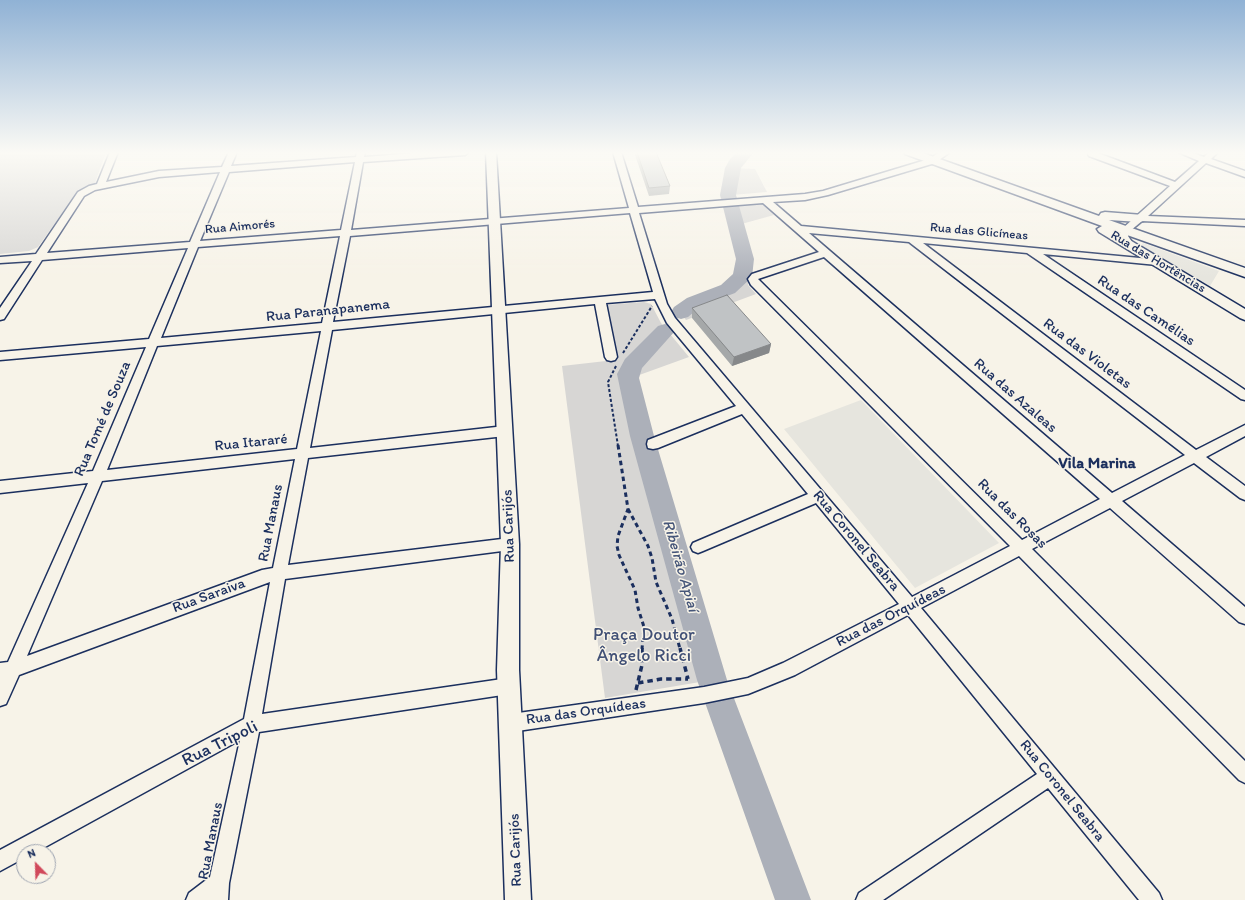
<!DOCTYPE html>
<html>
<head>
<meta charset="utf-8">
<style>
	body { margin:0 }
	#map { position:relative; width:1245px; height:900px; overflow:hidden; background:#f7f3e8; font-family:Itim,sans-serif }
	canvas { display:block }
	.north { position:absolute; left:16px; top:844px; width:40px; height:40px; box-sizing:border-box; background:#f7f3e8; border:1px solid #9fa5b1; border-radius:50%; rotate:337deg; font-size:11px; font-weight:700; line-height:16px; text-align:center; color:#1b2f5e }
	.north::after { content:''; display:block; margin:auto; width:14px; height:18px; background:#d1495b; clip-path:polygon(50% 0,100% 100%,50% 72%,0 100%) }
</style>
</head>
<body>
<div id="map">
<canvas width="1245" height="900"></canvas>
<div class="north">N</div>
</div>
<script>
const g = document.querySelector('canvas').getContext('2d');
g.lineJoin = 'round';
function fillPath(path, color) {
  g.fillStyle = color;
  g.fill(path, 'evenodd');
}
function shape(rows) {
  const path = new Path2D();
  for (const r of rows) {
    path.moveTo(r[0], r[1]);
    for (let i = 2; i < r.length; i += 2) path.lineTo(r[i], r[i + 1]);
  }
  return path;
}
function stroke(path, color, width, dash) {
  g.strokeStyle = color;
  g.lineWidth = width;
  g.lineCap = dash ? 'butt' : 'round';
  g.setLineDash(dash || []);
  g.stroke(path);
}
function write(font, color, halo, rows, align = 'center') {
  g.font = font + ' Itim,sans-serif';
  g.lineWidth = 3;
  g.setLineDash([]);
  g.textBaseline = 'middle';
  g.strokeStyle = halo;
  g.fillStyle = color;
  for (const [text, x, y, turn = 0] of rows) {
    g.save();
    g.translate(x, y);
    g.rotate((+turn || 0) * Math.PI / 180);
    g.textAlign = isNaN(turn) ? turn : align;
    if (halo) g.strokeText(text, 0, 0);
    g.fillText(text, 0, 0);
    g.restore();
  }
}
fillPath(shape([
	[1143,243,1219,271,1210,286,1141,246],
	[861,400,999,543,915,588,784,429]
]), '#e6e5de');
fillPath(shape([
	[0,152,106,152,95,183,76,194,38,247,29,251,0,254],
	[735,168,755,169,767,192,732,195],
	[762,204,774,215,738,225,733,206],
	[751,271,749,275,748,285,756,294,686,320,679,311,678,308,728,290],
	[644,302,651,304,661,323,689,357,631,378,627,369,622,373,700,682,605,698,562,366,606,361,615,358,605,305]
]), '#d7d6d4');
fillPath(shape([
	[737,152,754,152,741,168,736,195,754,259,752,277,735,293,701,306,688,317,681,319,674,317,671,312,674,307,687,298,721,285,733,274,736,259,720,195,725,168,730,159,737,152],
	[665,324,672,326,675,331,642,368,639,378,654,436,727,680,811,900,775,900,697,680,630,436,617,374,625,359,658,326,665,324]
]), '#acb0b9');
const minor = shape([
	[110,152,118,152,106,182,159,171,222,167,229,152,237,152,231,166,356,157,357,152,365,152,364,157,429,152,469,152,465,155,363,162,351,230,629,208,613,152,621,152,638,207,805,194,823,191,929,159,940,152,950,152,935,163,828,195,805,200,773,202,801,226,1161,260,1162,262,1157,265,1043,254,1245,390,1245,400,1241,399,1027,253,923,243,1196,450,1245,425,1245,436,1206,457,1245,486,1245,500,1240,498,1194,463,1122,501,1245,607,1245,624,1239,622,1110,508,1032,549,1245,761,1245,783,1239,780,1019,556,921,608,1159,893,1162,900,1139,900,1048,788,883,900,856,900,859,893,1037,774,908,615,795,675,748,694,704,703,511,732,505,729,502,723,505,717,511,714,704,687,748,678,783,663,899,604,816,503,703,551,698,553,693,551,691,547,693,543,808,494,742,414,658,448,653,449,648,448,647,444,648,440,736,406,667,323,655,299,606,303,617,357,615,360,611,361,607,360,605,357,595,304,332,330,310,448,505,426,509,428,511,431,509,434,505,436,308,458,288,565,510,538,515,540,517,544,515,548,510,550,285,579,262,714,509,678,515,680,517,686,515,692,509,694,259,732,229,883,228,900,186,900,189,893,210,877,240,740,36,852,24,852,24,858,0,871,0,850,244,719,270,582,19,675,6,704,0,706,0,663,8,662,88,483,0,493,0,481,93,471,146,347,0,360,0,352,149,339,188,248,42,260,4,319,0,320,0,308,32,261,0,263,0,257,36,254,78,192,89,186,97,184,110,152],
	[355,162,341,230,200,241,229,172,355,162],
	[220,172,190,242,47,253,84,196,95,190,159,177,220,172],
	[763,203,819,252,752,274,748,279,751,285,1010,546,912,597,675,318,667,304,639,213,763,203],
	[630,213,653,292,333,322,350,236,630,213],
	[809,233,909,242,1185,455,1112,493,809,233],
	[340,236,322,323,161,338,198,247,340,236],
	[824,257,1100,499,1022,540,758,279,824,257],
	[321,331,297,449,107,470,157,346,321,331],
	[295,459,273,568,262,570,27,656,102,481,295,459],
	[1089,152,1095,152,1175,182,1199,161,1178,152,1190,152,1204,157,1209,152,1218,152,1211,159,1245,171,1245,177,1206,163,1148,216,1245,220,1245,226,1142,221,1130,231,1128,236,1134,245,1132,247,1126,247,1118,236,1123,228,1170,186,1089,156,1088,154,1089,152]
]);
const major = shape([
	[486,152,496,152,519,544,519,670,531,900,505,900,497,670,501,544,486,152],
	[904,152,920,152,1099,216,1101,213,1105,212,1143,215,1145,218,1143,221,1139,222,1109,220,1245,268,1245,277,1113,230,1245,309,1245,320,1240,318,1099,232,1097,229,1102,226,905,154,904,152]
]);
stroke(minor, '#1b2f5e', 3);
stroke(major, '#1b2f5e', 3);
stroke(shape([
	[623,353,652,306],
	[616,366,608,382,618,446]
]), '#1b2f5e', 2, [3, 2]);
stroke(shape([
	[618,445,628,509,618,536,617,546,619,555,635,590,638,608,644,627,642,649],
	[628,509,648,546,652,558,656,582,672,619,680,649]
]), '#1b2f5e', 3, [4.5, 3.5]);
stroke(shape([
	[680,648,688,679],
	[638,683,661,679,688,679],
	[636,690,642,665,642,648]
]), '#1b2f5e', 3.5, [5.5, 4]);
fillPath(minor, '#f7f3e8');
fillPath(major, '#f7f3e8');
fillPath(shape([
	[634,152,656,152,670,186,669,194,649,196],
	[692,308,771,344,769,353,732,366,692,318]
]), '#a5a8a9');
fillPath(shape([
	[771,344,769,353,732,366,734,357]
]), '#86888a');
const building = shape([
	[637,152,656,152,670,186,649,188,637,152],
	[727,295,771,344,734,357,692,308,727,295]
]);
fillPath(building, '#c0c3c5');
stroke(building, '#86888a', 1);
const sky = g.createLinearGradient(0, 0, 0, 278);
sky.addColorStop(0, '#90b2d5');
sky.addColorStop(0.55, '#fbfaf5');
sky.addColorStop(1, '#fbfaf500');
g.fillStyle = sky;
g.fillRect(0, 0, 1245, 278);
write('13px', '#1b2f5e', '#f7f3e8', [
	["Rua Aimorés",240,227,-5],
	["Rua das Glicíneas",979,232,5],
	["Rua das Hortências",1158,262,31]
]);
write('15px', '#1b2f5e', '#f7f3e8', [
	["Rua Paranapanema",328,311,-6],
	["Rua das Camélias",1146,311,34],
	["Rua das Violetas",1087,354,37],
	["Rua das Azaleas",1015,396,41],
	["Rua Tomé de Souza",103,419,-67],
	["Rua Itararé",251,443,-6],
	["Rua das Rosas",1012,514,45],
	["Rua Manaus",271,523,-79],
	["Rua Carijós",509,526,-92],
	["Rua Coronel Seabra",856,541,50],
	["Rua Saraiva",209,596,-20],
	["Rua das Orquídeas",891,616,-27],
	["Rua das Orquídeas",586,712,-8],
	["Rua Coronel Seabra",1062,791,51],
	["Rua Manaus",211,841,-79],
	["Rua Carijós",516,850,-92]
]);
write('bold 16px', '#1b2f5e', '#f7f3e8', [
	["Vila Marina",1097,464]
]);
write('italic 16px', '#465679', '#f7f3e8', [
	["Ribeirão Apiaí",680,566,74]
]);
write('18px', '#415076', '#f7f3e8', [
	["Praça Doutor",644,635],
	["Ângelo Ricci",644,656]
]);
write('18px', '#1b2f5e', '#f7f3e8', [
	["Rua Tripoli",220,744,-26]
]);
</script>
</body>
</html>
